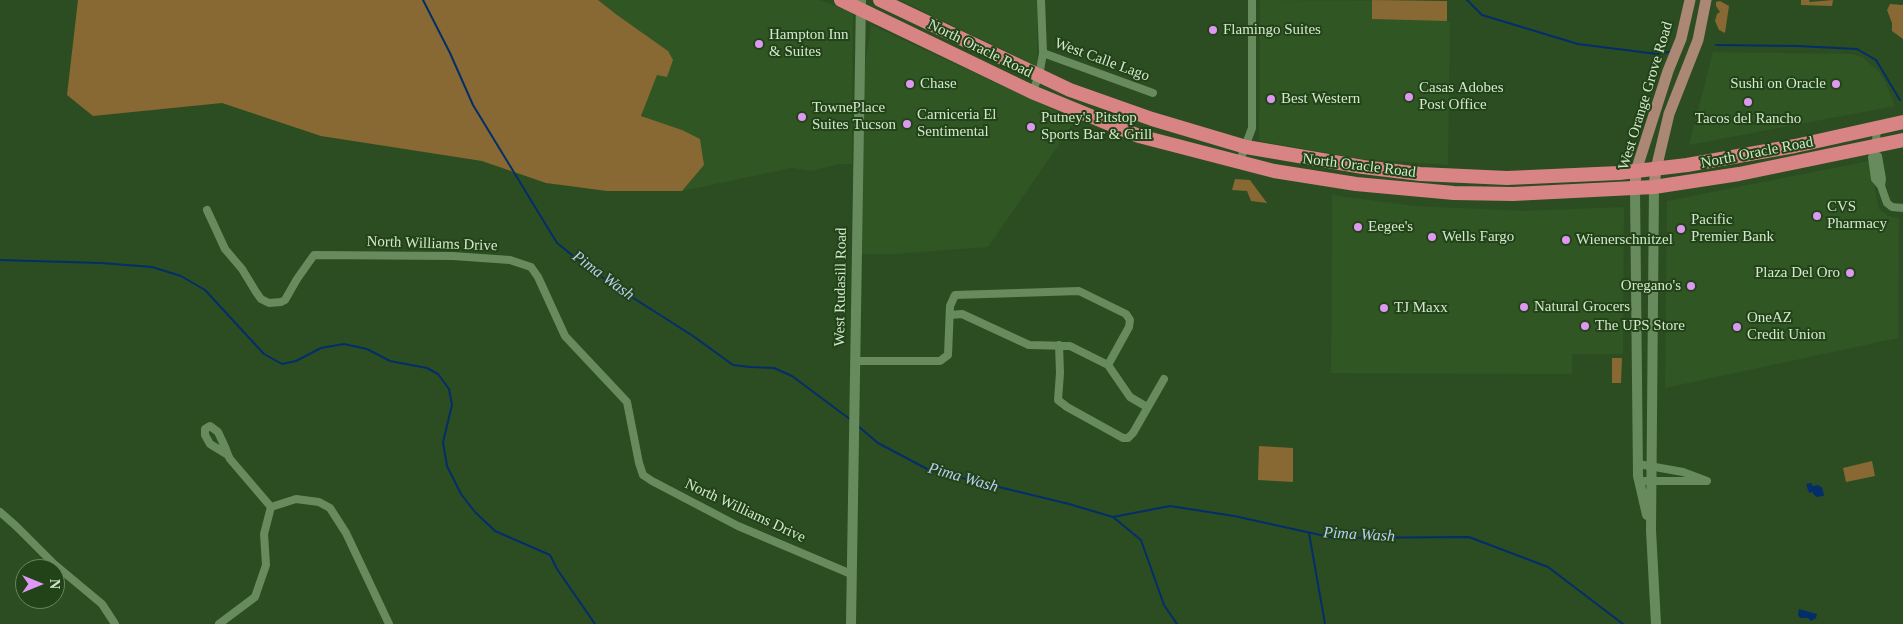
<!DOCTYPE html>
<html>
<head>
<meta charset="utf-8">
<style>
	body { margin:0 }
	#map { position:relative; width:1903px; height:624px; overflow:hidden; background:#2c4d22; font-family:Georgia,serif }
	canvas { display:block }
	.north { position:absolute; left:15px; top:559px; width:50px; height:50px; box-sizing:border-box; background:#224217; border:1px solid #698461; border-radius:50%; rotate:90deg; font-size:14px; font-weight:700; line-height:20px; text-align:center; color:#d4e8cf }
	.north::after { content:''; display:block; margin:auto; width:18px; height:22px; background:#de98f2; clip-path:polygon(50% 0,100% 100%,50% 72%,0 100%) }
</style>
</head>
<body>
<div id="map">
<canvas width="1903" height="624"></canvas>
<div class="north">N</div>
</div>
<script>
const g = document.querySelector('canvas').getContext('2d');
g.lineJoin = 'round';
function fillPath(path, color) {
  g.fillStyle = color;
  g.fill(path, 'evenodd');
}
function shape(rows) {
  const path = new Path2D();
  for (const r of rows) {
    path.moveTo(r[0], r[1]);
    for (let i = 2; i < r.length; i += 2) path.lineTo(r[i], r[i + 1]);
  }
  return path;
}
function stroke(path, color, width, dash) {
  g.strokeStyle = color;
  g.lineWidth = width;
  g.lineCap = dash ? 'butt' : 'round';
  g.setLineDash(dash || []);
  g.stroke(path);
}
function write(font, color, halo, rows, align = 'center') {
  g.font = font + ' Georgia,serif';
  g.lineWidth = 4;
  g.setLineDash([]);
  g.textBaseline = 'middle';
  g.strokeStyle = halo;
  g.fillStyle = color;
  for (const [text, x, y, turn = 0] of rows) {
    g.save();
    g.translate(x, y);
    g.rotate((+turn || 0) * Math.PI / 180);
    g.textAlign = isNaN(turn) ? turn : align;
    if (halo) g.strokeText(text, 0, 0);
    g.fillText(text, 0, 0);
    g.restore();
  }
}
fillPath(shape([
	[598,0,820,0,853,13,852,164,840,164,811,171,792,168,682,191,704,165,682,130,641,116,657,75,617,15],
	[900,0,1038,0,1037,66],
	[1260,0,1447,1,1447,22,1450,22,1448,165,1362,159,1259,141],
	[871,25,1076,120,988,247,895,254,860,254,864,73],
	[1713,52,1852,54,1862,57,1878,71,1885,81,1895,106,1689,145],
	[1869,161,1879,209,1888,216,1899,218,1898,338,1665,388,1667,201],
	[1332,195,1415,206,1524,211,1624,207,1623,354,1572,354,1572,374,1331,373]
]), '#305624');
fillPath(shape([
	[78,0,598,0,617,15,668,51,673,60,667,77,657,75,641,116,682,130,700,139,704,165,682,191,607,191,546,183,482,161,321,136,222,103,93,116,67,95],
	[1372,0,1447,1,1447,21,1372,19],
	[1801,0,1809,0,1810,2,1833,0,1832,6,1801,5],
	[1720,1,1729,6,1725,33,1719,30,1715,21,1717,14,1720,12,1716,6,1716,2],
	[1890,4,1903,5,1903,39,1892,31,1892,23,1887,10],
	[1235,179,1250,180,1267,203,1251,201,1247,191,1232,190],
	[1612,358,1622,358,1621,383,1612,383],
	[1259,446,1293,448,1293,482,1258,480],
	[1872,461,1875,476,1846,482,1843,468]
]), '#886833');
fillPath(shape([
	[1812,483,1812,486,1819,485,1820,487,1822,487,1824,496,1816,497,1812,492,1809,493,1806,484],
	[1799,609,1817,614,1816,618,1811,621,1808,618,1800,618,1798,615]
]), '#042e6a');
stroke(shape([
	[423,0,450,53,473,105,557,243,582,263,613,285,693,336,733,365,750,367,774,368,792,376,851,420],
	[1467,0,1482,15,1578,44,1657,54,1669,52],
	[1716,45,1797,46,1857,49,1876,60,1900,100],
	[0,260,101,263,152,267,181,276,205,290,264,354,282,364,296,361,321,348,344,344,367,349,390,361,427,368,438,374,449,389,452,405,443,442,447,466,461,494,475,512,495,531,550,555,557,569,595,624],
	[858,426,878,443,929,470,1069,504,1113,517,1170,506,1234,516,1334,538,1469,537,1548,567,1623,624],
	[1113,517,1141,540,1164,605,1177,624],
	[1309,533,1325,624]
]), '#042e6a', 2);
stroke(shape([
	[1043,53,1153,93],
	[1032,92,1039,76,1043,53,1041,0],
	[1875,154,1878,156,1882,179,1881,186,1875,179,1872,157,1875,154,1877,128],
	[1239,163,1252,128,1252,0],
	[1881,186,1887,203,1892,207,1903,208],
	[207,210,225,249,242,269,256,292,261,299,269,303,281,302,285,300,297,279,314,255,453,256,510,260,531,267,538,277,565,336,627,402,639,463,643,475,652,481,738,526,851,574],
	[950,315,962,314,1029,345,1070,346,1108,365,1130,397,1147,407],
	[1059,345,1060,373,1058,400,1067,407,1123,438,1128,438,1133,433,1164,379],
	[856,361,940,361,948,355,950,306,955,295,1079,291,1126,314,1130,320,1129,327,1108,365],
	[228,455,210,444,205,435,205,429,210,426,218,432,225,447,228,455,230,459,271,507],
	[1638,464,1683,472,1707,481,1639,481],
	[0,512,16,526,54,564,102,604,115,624],
	[219,624,255,597,266,565,264,534,271,507,296,499,319,502,330,508,346,533,389,624]
]), '#688b5e', 8);
stroke(shape([
	[1654,187,1651,530,1656,624],
	[1635,189,1638,476,1647,515],
	[851,624,861,0]
]), '#688b5e', 10);
stroke(shape([
	[1654,187,1656,169,1669,114,1698,40,1706,0],
	[1635,189,1636,171,1668,71,1681,39,1690,0]
]), '#ab8775', 11);
stroke(shape([
	[841,0,1032,92,1139,136,1274,171,1356,184,1454,193,1513,194,1654,187,1739,174,1903,140],
	[880,0,1070,90,1152,119,1246,147,1363,167,1420,174,1507,178,1619,173,1687,165,1795,146,1903,122]
]), '#d88485', 14);
for (const [x, y, r, color] of [
	[1213,30,5,"#de98f2"],
	[759,44,5,"#de98f2"],
	[910,84,5,"#de98f2"],
	[1836,84,5,"#de98f2"],
	[1409,97,5,"#de98f2"],
	[1271,99,5,"#de98f2"],
	[1748,102,5,"#de98f2"],
	[802,117,5,"#de98f2"],
	[907,124,5,"#de98f2"],
	[1031,127,5,"#de98f2"],
	[1817,216,5,"#de98f2"],
	[1358,227,5,"#de98f2"],
	[1681,229,5,"#de98f2"],
	[1432,237,5,"#de98f2"],
	[1566,240,5,"#de98f2"],
	[1850,273,5,"#de98f2"],
	[1691,286,5,"#de98f2"],
	[1524,307,5,"#de98f2"],
	[1384,308,5,"#de98f2"],
	[1585,326,5,"#de98f2"],
	[1737,327,5,"#de98f2"]
]) {
  const dot = new Path2D();
  dot.arc(x, y, r, 0, 2 * Math.PI);
  g.fillStyle = color;
  g.fill(dot);
  stroke(dot, '#224217', 2);
}
write('15px', '#d4e8cf', '#224217', [
	["Flamingo Suites",1223,30],
	["Hampton Inn",769,35],
	["& Suites",769,52],
	["Chase",920,84],
	["Sushi on Oracle",1826,84,"right"],
	["Casas Adobes",1419,88],
	["Post Office",1419,105],
	["Best Western",1281,99],
	["TownePlace",812,108],
	["Suites Tucson",812,125],
	["Carniceria El",917,115],
	["Sentimental",917,132],
	["Putney's Pitstop",1041,118],
	["Sports Bar & Grill",1041,135],
	["Tacos del Rancho",1748,119,"center"],
	["CVS",1827,207],
	["Pharmacy",1827,224],
	["Pacific",1691,220],
	["Premier Bank",1691,237],
	["Eegee's",1368,227],
	["Wells Fargo",1442,237],
	["Wienerschnitzel",1576,240],
	["Plaza Del Oro",1840,273,"right"],
	["Oregano's",1681,286,"right"],
	["Natural Grocers",1534,307],
	["TJ Maxx",1394,308],
	["OneAZ",1747,318],
	["Credit Union",1747,335],
	["The UPS Store",1595,326]
], 'left');
write('15px', '#d4e8cf', '#224217', [
	["North Oracle Road",980,49,26],
	["West Calle Lago",1102,60,20],
	["West Orange Grove Road",1646,96,-73],
	["North Oracle Road",1757,153,-11],
	["North Oracle Road",1359,166,7],
	["North Williams Drive",432,244,2],
	["West Rudasill Road",841,287,-89],
	["North Williams Drive",745,511,25]
]);
write('italic 16px', '#b6cef3', '#224217', [
	["Pima Wash",603,276,36],
	["Pima Wash",963,478,16],
	["Pima Wash",1359,535,3]
]);
</script>
</body>
</html>
